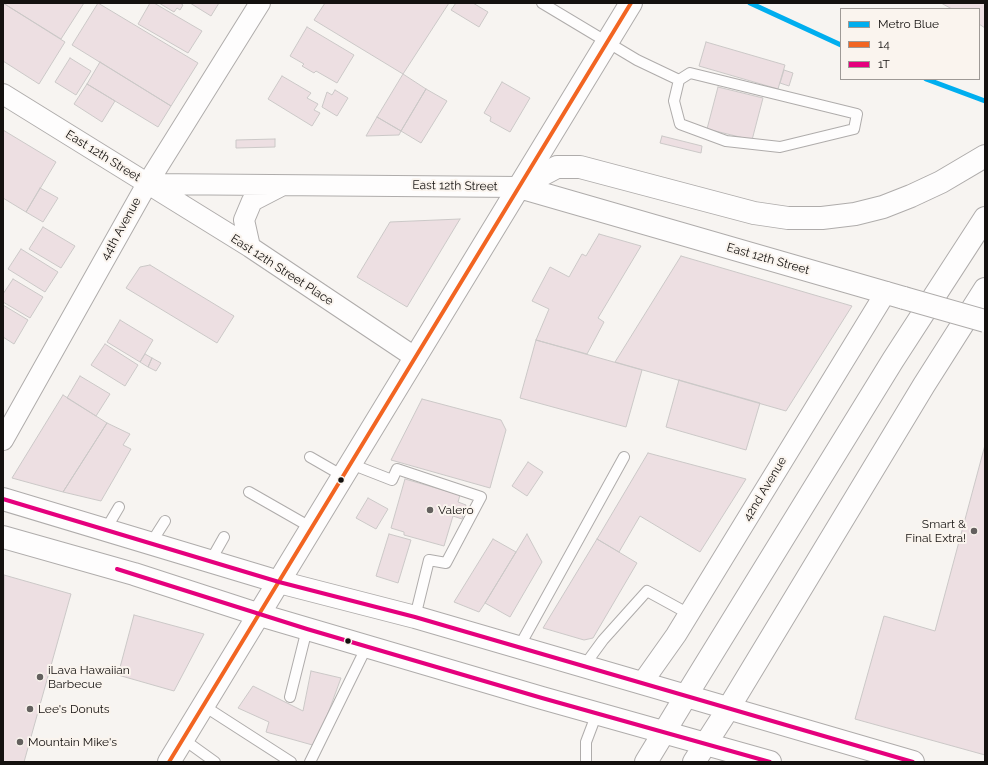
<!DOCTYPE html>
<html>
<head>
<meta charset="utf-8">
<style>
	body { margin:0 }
	#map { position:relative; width:988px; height:765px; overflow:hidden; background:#f7f4f1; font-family:Raleway,sans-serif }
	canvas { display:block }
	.frame { position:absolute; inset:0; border:4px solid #14110f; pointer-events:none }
	.legend { position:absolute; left:840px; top:8px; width:140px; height:72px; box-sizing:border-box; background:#faf4ee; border:1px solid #9e9995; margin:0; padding:5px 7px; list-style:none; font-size:12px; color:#14110f }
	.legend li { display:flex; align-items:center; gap:8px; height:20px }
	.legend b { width:20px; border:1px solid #9e9995 }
</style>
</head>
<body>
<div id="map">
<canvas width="988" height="765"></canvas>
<div class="frame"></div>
<ul class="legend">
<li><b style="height:5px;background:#00aeef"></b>Metro Blue</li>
<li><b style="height:5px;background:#f26522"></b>14</li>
<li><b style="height:5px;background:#e5007d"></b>1T</li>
</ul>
</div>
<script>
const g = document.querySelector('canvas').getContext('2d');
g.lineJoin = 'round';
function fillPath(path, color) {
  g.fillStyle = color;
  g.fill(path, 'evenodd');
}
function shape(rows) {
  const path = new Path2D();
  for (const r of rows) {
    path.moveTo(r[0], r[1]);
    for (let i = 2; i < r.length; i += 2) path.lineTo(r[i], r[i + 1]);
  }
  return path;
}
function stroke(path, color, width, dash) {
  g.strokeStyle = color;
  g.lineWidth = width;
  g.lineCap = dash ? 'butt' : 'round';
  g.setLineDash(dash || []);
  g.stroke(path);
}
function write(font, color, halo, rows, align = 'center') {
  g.font = font + ' Raleway,sans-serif';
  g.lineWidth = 4;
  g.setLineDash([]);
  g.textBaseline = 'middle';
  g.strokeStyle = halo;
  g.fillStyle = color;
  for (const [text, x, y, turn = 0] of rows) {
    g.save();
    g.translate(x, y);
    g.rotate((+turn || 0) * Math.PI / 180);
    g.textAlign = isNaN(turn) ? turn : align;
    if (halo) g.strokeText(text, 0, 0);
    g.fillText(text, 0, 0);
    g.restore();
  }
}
const building = shape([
	[3,3,65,42,39,84,3,61,3,3],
	[3,3,84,3,61,39,3,3],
	[98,3,198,63,171,106,72,45,98,3],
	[150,3,154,3,202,31,188,53,138,24,150,3],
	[159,3,180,3,183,5,180,10,177,8,174,12,159,3],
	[190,3,219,3,211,16,190,3],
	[325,3,449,3,403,74,314,20,325,3],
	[456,3,473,3,488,12,479,27,451,10,456,3],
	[941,3,985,3,985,28,979,24,979,9,952,9,941,3],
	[307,27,354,55,337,83,316,71,314,73,302,66,304,64,290,56,307,27],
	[706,42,785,65,778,89,699,66,706,42],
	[70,58,91,71,76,95,55,82,70,58],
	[100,62,171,106,158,127,87,84,100,62],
	[784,70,793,73,789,86,780,83,784,70],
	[403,74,426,89,401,131,377,117,403,74],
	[282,76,311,93,307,98,318,104,314,110,320,113,312,126,268,99,282,76],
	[502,82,530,98,510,132,490,121,491,117,484,113,502,82],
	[87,84,115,101,102,122,74,104,87,84],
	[718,87,763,98,752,140,707,129,718,87],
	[426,89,447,101,421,143,401,131,426,89],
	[335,90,348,98,337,116,322,107,327,92,332,95,335,90],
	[377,117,401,131,399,135,366,136,377,117],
	[3,130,56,162,26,212,3,198,3,130],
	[662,136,702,146,701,153,660,143,662,136],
	[275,139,275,147,236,148,236,140,275,139],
	[40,188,58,198,43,222,26,212,40,188],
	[460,219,407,307,357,277,390,222,460,219],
	[43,227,75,246,61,268,29,249,43,227],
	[599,234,641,246,598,318,604,322,587,354,536,340,549,309,532,301,550,267,569,277,582,254,586,256,599,234],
	[21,249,58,272,45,292,8,269,21,249],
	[681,256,852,306,786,411,615,362,681,256],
	[150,265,234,316,217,343,126,288,140,267,150,265],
	[13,279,43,297,30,318,3,302,3,294,13,279],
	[3,305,28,320,14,344,3,337,3,305],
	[120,320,153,340,140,362,107,342,120,320],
	[536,340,642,370,626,427,520,398,536,340],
	[105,344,138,365,125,386,91,365,105,344],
	[145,354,152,358,148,367,140,362,145,354],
	[152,358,161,363,156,371,148,367,152,358],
	[80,376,110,394,96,416,67,398,80,376],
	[679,380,760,403,746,450,666,427,679,380],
	[63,395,107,423,63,492,12,478,63,395],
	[422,399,501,420,506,430,490,488,391,460,422,399],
	[107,423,130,434,123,445,131,449,101,501,63,492,107,423],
	[985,445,985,755,855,719,884,616,935,631,985,445],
	[648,453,746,479,700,552,640,516,619,552,597,539,648,453],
	[528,462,543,472,527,496,512,486,528,462],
	[405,479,460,495,458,502,466,505,462,519,453,516,444,546,404,535,404,532,391,528,405,479],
	[368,498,388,509,376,529,356,518,368,498],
	[389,534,411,540,398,583,376,576,389,534],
	[527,534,542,562,510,617,485,603,527,534],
	[493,539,516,552,485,603,479,612,454,602,493,539],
	[597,539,637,563,593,638,584,640,543,628,597,539],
	[4,575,71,594,24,762,3,762,4,575],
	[134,615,204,634,174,691,118,675,134,615],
	[311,671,341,678,316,746,266,732,269,722,238,708,253,686,303,711,311,671]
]);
fillPath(building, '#eddfe2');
stroke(building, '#cbc8c7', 1);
const lane = shape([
	[542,3,637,60,679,80,674,101,680,124,726,141,780,147,854,129,857,114,690,73,679,80],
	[310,457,343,476],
	[351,464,392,480,397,469,481,497,446,563,429,560,415,617],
	[249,492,312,528],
	[106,529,119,507],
	[151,543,165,521],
	[211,560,224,537],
	[519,647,624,457],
	[584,666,603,640,647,591,689,614],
	[290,697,307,629],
	[204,706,291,762],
	[183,739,215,762],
	[310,762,367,646],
	[586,762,586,742,597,713]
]);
const street = shape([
	[3,94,250,247,416,358],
	[147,184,519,187],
	[250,247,244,220,252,201,281,186],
	[3,440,147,184,260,3],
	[642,683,676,635,886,292]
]);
const secondary = shape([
	[519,187,904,298],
	[169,762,631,3],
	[646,762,686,696],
	[694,762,728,709]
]);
const primary = shape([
	[3,499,279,582,415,617,913,762],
	[3,537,134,574,260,615,542,698,770,762]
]);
const highway = shape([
	[519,187,557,167,580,167,754,213,788,218,822,218,855,214,883,207,911,196,941,182,985,156],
	[686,696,893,360,985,218],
	[728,709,924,385,985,289]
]);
stroke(lane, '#afacab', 12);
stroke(street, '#afacab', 22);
stroke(secondary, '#afacab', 24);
stroke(primary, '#afacab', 24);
stroke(highway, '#afacab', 24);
stroke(lane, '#fefdfd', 10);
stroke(street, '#fefdfd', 20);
stroke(secondary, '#fefdfd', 22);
stroke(primary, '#fefdfd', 22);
stroke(highway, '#fefdfd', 22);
const secondaryBridge = shape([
	[904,298,985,321]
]);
stroke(secondaryBridge, '#afacab', 24, []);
stroke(secondaryBridge, '#fefdfd', 22);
stroke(shape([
	[169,762,631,3]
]), '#f26522', 4);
stroke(shape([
	[3,499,279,582,415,617,913,762],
	[117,569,307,629,542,698,770,762]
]), '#e5007d', 4);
stroke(shape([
	[750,3,841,45],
	[926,79,985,101]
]), '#00aeef', 5);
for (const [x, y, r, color] of [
	[341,480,3.5,"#14110f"],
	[430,510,4,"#63605e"],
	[974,531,4,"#63605e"],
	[348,641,3.5,"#14110f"],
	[40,677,4,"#63605e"],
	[30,709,4,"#63605e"],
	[20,742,4,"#63605e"]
]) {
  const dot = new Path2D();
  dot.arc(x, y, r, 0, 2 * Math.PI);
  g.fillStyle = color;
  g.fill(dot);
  stroke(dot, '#faf4ee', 1.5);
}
write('12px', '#14110f', '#faf4ee', [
	["East 12th Street",103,156,32],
	["East 12th Street",455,186,1],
	["44th Avenue",121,229,-61],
	["East 12th Street",768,259,16],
	["East 12th Street Place",282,270,33],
	["42nd Avenue",765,489,-59]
]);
write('12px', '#14110f', '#faf4ee', [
	["Valero",438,510],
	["Smart &",966,524,"right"],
	["Final Extra!",966,538,"right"],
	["iLava Hawaiian",48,670],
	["Barbecue",48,684],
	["Lee's Donuts",38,709],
	["Mountain Mike's",28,742]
], 'left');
</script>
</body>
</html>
